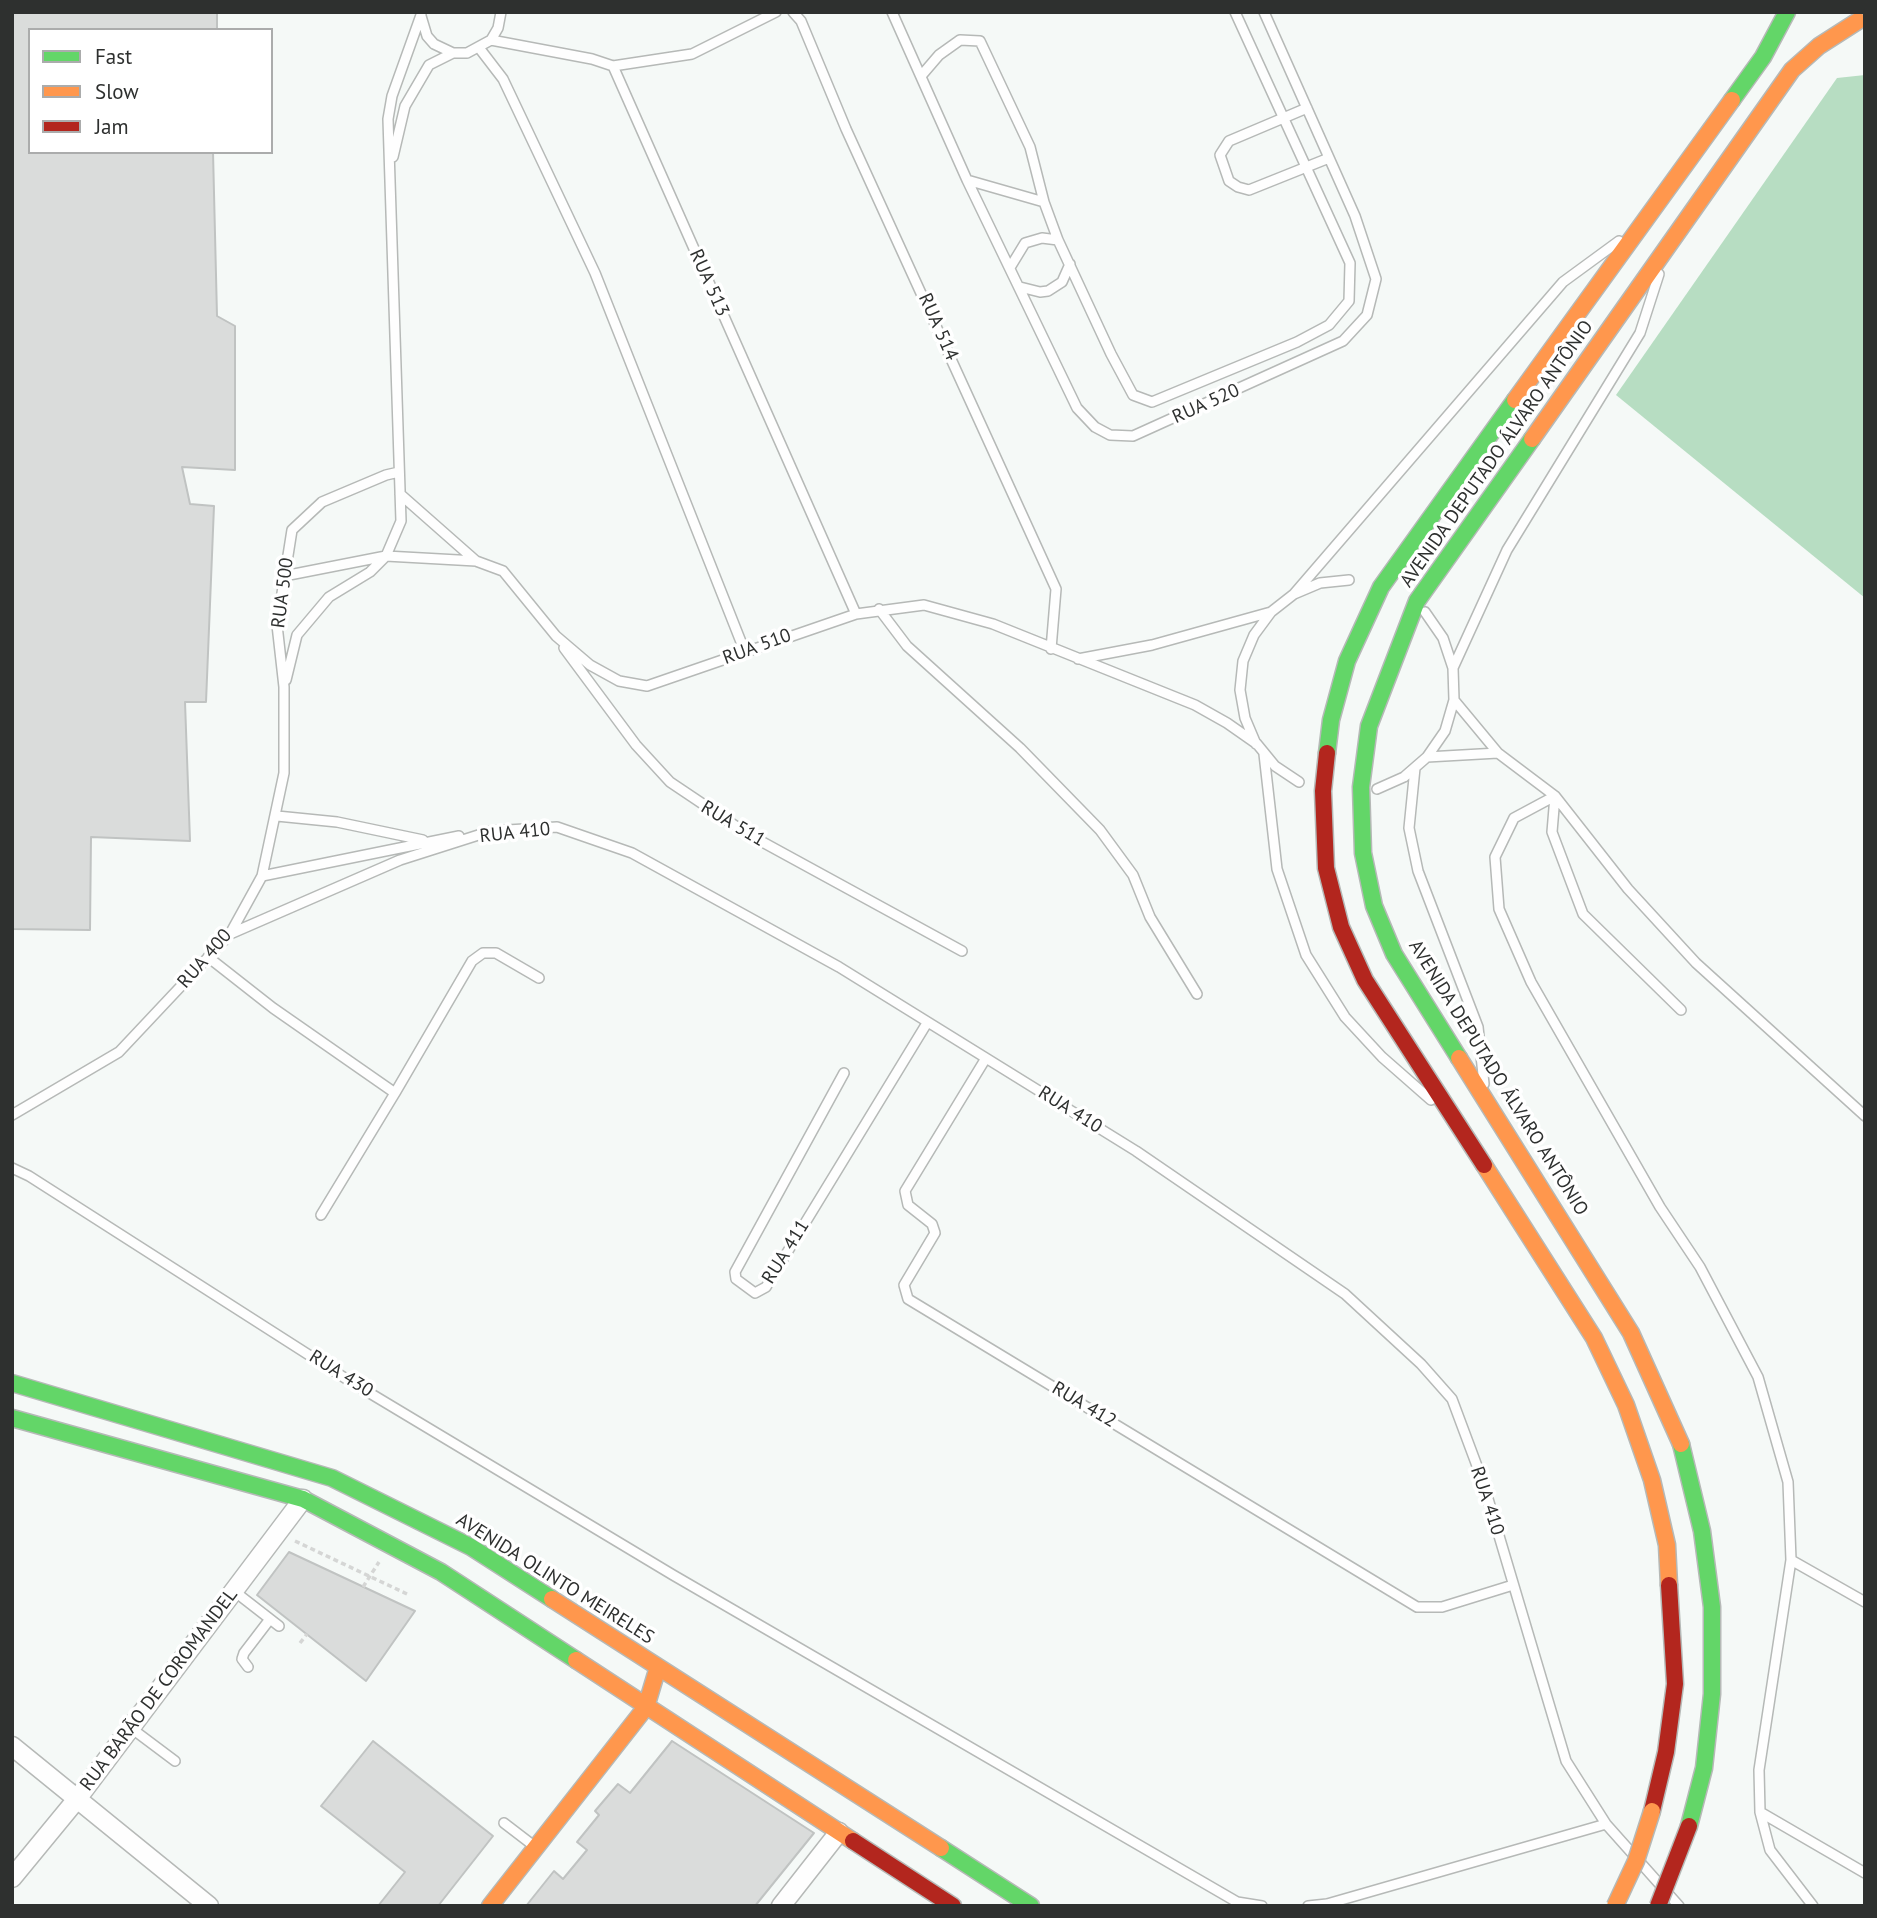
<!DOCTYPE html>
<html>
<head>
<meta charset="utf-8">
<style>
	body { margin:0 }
	#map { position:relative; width:1877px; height:1918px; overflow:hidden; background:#f5f9f7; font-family:"PT Sans",sans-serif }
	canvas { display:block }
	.frame { position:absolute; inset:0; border:14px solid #2e302f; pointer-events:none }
	.legend { position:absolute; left:28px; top:28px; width:245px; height:126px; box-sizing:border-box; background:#fff; border:2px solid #abacac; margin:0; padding:9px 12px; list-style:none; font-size:21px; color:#2e302f }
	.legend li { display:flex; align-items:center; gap:14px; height:35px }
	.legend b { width:35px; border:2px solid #abacac }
</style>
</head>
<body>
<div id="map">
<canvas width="1877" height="1918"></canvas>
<div class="frame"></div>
<ul class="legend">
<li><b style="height:9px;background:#63d668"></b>Fast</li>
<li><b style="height:9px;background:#ff974d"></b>Slow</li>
<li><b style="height:9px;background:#b3261e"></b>Jam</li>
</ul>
</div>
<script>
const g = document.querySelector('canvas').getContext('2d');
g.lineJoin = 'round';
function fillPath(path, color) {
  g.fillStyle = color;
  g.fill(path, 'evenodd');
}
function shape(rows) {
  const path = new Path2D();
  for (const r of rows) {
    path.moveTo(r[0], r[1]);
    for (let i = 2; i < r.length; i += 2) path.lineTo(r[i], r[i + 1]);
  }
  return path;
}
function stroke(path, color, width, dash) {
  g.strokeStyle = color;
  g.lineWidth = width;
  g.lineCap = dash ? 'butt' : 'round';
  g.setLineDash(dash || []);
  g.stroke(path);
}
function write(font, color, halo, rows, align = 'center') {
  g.font = font + ' "PT Sans",sans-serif';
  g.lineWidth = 7;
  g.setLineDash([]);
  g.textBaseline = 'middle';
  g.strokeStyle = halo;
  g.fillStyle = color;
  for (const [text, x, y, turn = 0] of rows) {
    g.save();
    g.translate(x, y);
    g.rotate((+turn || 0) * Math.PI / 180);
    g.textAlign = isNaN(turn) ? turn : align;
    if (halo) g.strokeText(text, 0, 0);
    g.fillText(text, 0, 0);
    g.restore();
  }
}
fillPath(shape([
	[1865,75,1865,598,1616,395,1837,78]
]), '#b7ddc2');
const building = shape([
	[12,12,217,12,217,30,30,30,30,152,213,152,217,316,235,326,235,470,182,467,190,504,214,506,206,702,185,702,190,841,91,837,90,930,12,929,12,12],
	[289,1552,415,1611,366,1681,257,1595,289,1552],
	[373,1741,493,1836,438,1906,378,1906,405,1872,321,1806,373,1741],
	[672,1741,814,1833,755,1906,526,1906,554,1871,563,1879,587,1850,577,1842,599,1815,595,1811,618,1784,630,1793,672,1741]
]);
fillPath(building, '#dadcdb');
stroke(building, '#c0c3c2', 2);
const lane = shape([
	[793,12,801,21,846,129,1056,589,1051,649],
	[892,12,967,180,1077,408,1095,427,1110,435,1133,436,1343,341,1367,315,1376,279,1355,216,1264,12],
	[421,16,427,36,434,44,453,53,467,53,491,40,498,28,501,12],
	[491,40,592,59,613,66,856,614],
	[480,49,503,79,595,273,745,652],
	[613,66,692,54,776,12],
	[921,76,939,55,960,40,980,41,1030,147,1044,202,1058,240,1111,354,1133,395,1152,402,1297,342,1329,325,1349,301,1350,263,1235,12],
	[1307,108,1229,141,1220,155,1229,181,1238,187,1249,190,1329,158],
	[393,157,405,106,429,65,453,53],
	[967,180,1044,202],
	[1011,266,1025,243,1042,238,1058,240],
	[1020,287,1040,292,1048,291,1062,282,1070,264],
	[400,494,476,561],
	[284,576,386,556,476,561,503,571,556,636,590,665,619,681,647,686,856,614,924,605,993,624,1195,705,1227,723,1257,744,1275,766,1299,782],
	[1294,594,1563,282,1619,241],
	[879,609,907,646,1020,748,1100,830,1133,875,1150,917,1197,994],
	[564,648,636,745,670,782,746,833,962,951],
	[1078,659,1152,645,1271,612],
	[1453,668,1507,550,1640,333,1659,274],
	[286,680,297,635,329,597,370,572,386,556,401,521,388,119,392,96,421,15],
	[1454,700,1498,753,1555,796,1628,889,1696,963,1865,1116],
	[1256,744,1245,718,1240,690,1243,661,1254,635,1271,612,1294,594,1320,583,1349,580],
	[1264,754,1277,869,1306,955,1345,1017,1382,1057,1431,1100],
	[1427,757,1498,753],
	[1415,768,1409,828,1418,871,1478,1027,1484,1084],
	[1377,789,1404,777,1427,757,1445,731,1454,700,1453,668,1443,638,1425,612],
	[1555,796,1514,818,1495,857,1499,909,1531,982,1660,1207,1700,1267,1758,1377,1788,1482,1791,1560,1759,1770,1760,1812,1770,1850,1813,1906],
	[1555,796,1552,832,1583,914,1681,1010],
	[277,816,337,822,423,840],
	[262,876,459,836],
	[230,934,400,860,491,831,557,827,632,853,839,967,1136,1151,1345,1294,1421,1364,1452,1399,1483,1482,1566,1761,1606,1824,1679,1906],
	[208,957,273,1008,395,1093,472,961,483,953,496,953,539,978],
	[986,1058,905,1191,908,1205,932,1224,935,1233,904,1285,908,1299,1417,1607,1442,1607,1513,1585],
	[844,1073,735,1272,736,1279,755,1293,766,1287,927,1023],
	[12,1115,119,1052,230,934,262,876,284,773,284,687,277,625,292,530,322,502,386,475,399,472],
	[12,1168,29,1176,348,1380,673,1575,1237,1902,1262,1906],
	[321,1215,395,1093],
	[1791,1560,1865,1602],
	[234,1591,279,1626],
	[248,1667,242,1659,244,1653,270,1619],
	[131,1728,175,1761],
	[1760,1812,1865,1873],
	[504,1823,534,1846],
	[1308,1906,1327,1904,1606,1824]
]);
const street = shape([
	[12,1746,209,1906],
	[12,1878,77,1799,303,1499],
	[781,1906,839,1832]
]);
const fast = shape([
	[1732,100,1763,57,1787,12],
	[1327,753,1331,720,1347,661,1381,587,1515,400],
	[1459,1058,1394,954,1374,906,1363,853,1361,787,1369,726,1417,601,1532,439],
	[12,1383,332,1478,471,1547,552,1599],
	[12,1418,303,1499,441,1572,576,1660],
	[1681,1444,1702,1531,1712,1607,1712,1694,1704,1768,1689,1826],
	[941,1848,1031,1906]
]);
const slow = shape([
	[1515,400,1732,100],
	[1532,439,1792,70,1819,46,1858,21],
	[1459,1058,1631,1333,1681,1444],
	[1484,1165,1594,1338,1626,1405,1652,1480,1667,1545,1669,1585],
	[552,1599,941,1848],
	[576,1660,853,1841],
	[490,1906,646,1707,658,1667]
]);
const jam = shape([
	[1327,753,1323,791,1326,868,1341,927,1365,980,1484,1165],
	[1652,1811,1666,1752,1675,1684,1669,1585],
	[853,1841,953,1906]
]);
stroke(lane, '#b6b9b7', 12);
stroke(street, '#b6b9b7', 21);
stroke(fast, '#b6b9b7', 19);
stroke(slow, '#b6b9b7', 19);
stroke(jam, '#b6b9b7', 19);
stroke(shape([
	[295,1541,407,1594],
	[363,1587,379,1562],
	[300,1643,307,1634]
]), '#d5d6d5', 3.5, [5, 3.5]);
stroke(lane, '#fefefe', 9);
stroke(street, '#fefefe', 18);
stroke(fast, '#63d668', 16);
stroke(slow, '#ff974d', 16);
stroke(jam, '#b3261e', 16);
const slowBridge = shape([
	[1615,1906,1636,1861,1652,1811]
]);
const jamBridge = shape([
	[1658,1906,1689,1826]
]);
stroke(slowBridge, '#b6b9b7', 19, []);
stroke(jamBridge, '#b6b9b7', 19, []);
stroke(slowBridge, '#ff974d', 16);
stroke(jamBridge, '#b3261e', 16);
write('19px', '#2e302f', '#fff', [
	["RUA 513",709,283,66],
	["RUA 514",938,327,66],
	["RUA 520",1206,404,-24],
	["AVENIDA DEPUTADO ÁLVARO ANTÔNIO",1497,454,-55],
	["RUA 500",283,593,-83],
	["RUA 510",757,647,-20],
	["RUA 511",733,824,31],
	["RUA 410",515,833,-6],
	["RUA 400",205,959,-49],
	["AVENIDA DEPUTADO ÁLVARO ANTÔNIO",1498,1078,58],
	["RUA 410",1070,1110,32],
	["RUA 411",786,1252,-58],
	["RUA 430",341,1374,32],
	["RUA 412",1084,1405,31],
	["RUA 410",1487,1501,72],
	["AVENIDA OLINTO MEIRELES",555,1579,32],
	["RUA BARÃO DE COROMANDEL",159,1690,-53]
]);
</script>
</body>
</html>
